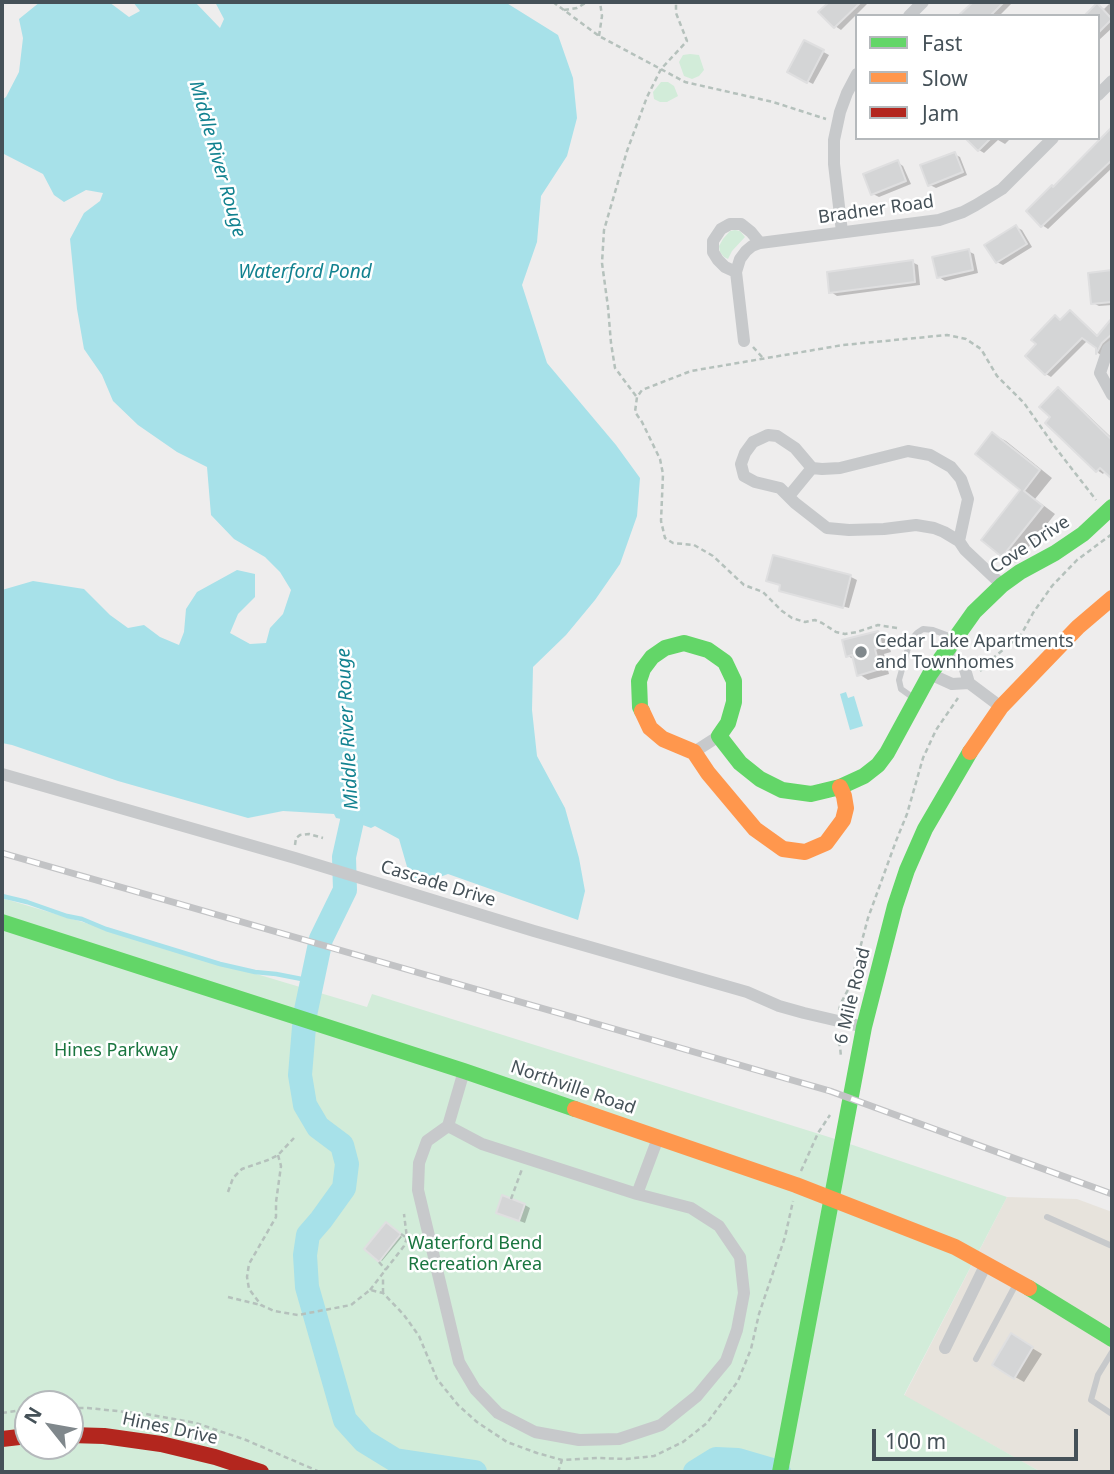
<!DOCTYPE html>
<html>
<head>
<meta charset="utf-8">
<style>
	body { margin:0 }
	#map { position:relative; width:1114px; height:1474px; overflow:hidden; background:#eeeded; font-family:"Noto Sans",sans-serif }
	canvas { display:block }
	.frame { position:absolute; inset:0; border:4px solid #455158; pointer-events:none }
	.legend { position:absolute; left:855px; top:14px; width:245px; height:126px; box-sizing:border-box; background:#fff; border:2px solid #b5b9bc; margin:0; padding:9px 12px; list-style:none; font-size:21px; color:#455158 }
	.legend li { display:flex; align-items:center; gap:14px; height:35px }
	.legend b { width:35px; border:2px solid #b5b9bc }
	.north { position:absolute; left:14px; top:1390px; width:70px; height:70px; box-sizing:border-box; background:#fff; border:2px solid #b5b9bc; border-radius:50%; rotate:301deg; font-size:19px; font-weight:700; line-height:28px; text-align:center; color:#455158 }
	.north::after { content:''; display:block; margin:auto; width:24px; height:32px; background:#80888c; clip-path:polygon(50% 0,100% 100%,50% 72%,0 100%) }
	.scale { position:absolute; left:872px; top:1429px; width:206px; height:32px; box-sizing:border-box; border:4px solid #455158; border-top:0; padding-left:9px; font-size:21px; line-height:24px; white-space:nowrap; color:#455158; -webkit-text-stroke:5px #fff; paint-order:stroke }
</style>
</head>
<body>
<div id="map">
<canvas width="1114" height="1474"></canvas>
<div class="frame"></div>
<ul class="legend">
<li><b style="height:9px;background:#63d668"></b>Fast</li>
<li><b style="height:9px;background:#ff974d"></b>Slow</li>
<li><b style="height:9px;background:#b3261e"></b>Jam</li>
</ul>
<div class="north">N</div>
<div class="scale">100 m</div>
</div>
<script>
const g = document.querySelector('canvas').getContext('2d');
g.lineJoin = 'round';
function fillPath(path, color) {
  g.fillStyle = color;
  g.fill(path, 'evenodd');
}
function shape(rows) {
  const path = new Path2D();
  for (const r of rows) {
    path.moveTo(r[0], r[1]);
    for (let i = 2; i < r.length; i += 2) path.lineTo(r[i], r[i + 1]);
  }
  return path;
}
function stroke(path, color, width, dash) {
  g.strokeStyle = color;
  g.lineWidth = width;
  g.lineCap = dash ? 'butt' : 'round';
  g.setLineDash(dash || []);
  g.stroke(path);
}
function write(font, color, halo, rows, align = 'center') {
  g.font = font + ' "Noto Sans",sans-serif';
  g.lineWidth = 5;
  g.setLineDash([]);
  g.textBaseline = 'middle';
  g.strokeStyle = halo;
  g.fillStyle = color;
  for (const [text, x, y, turn = 0] of rows) {
    g.save();
    g.translate(x, y);
    g.rotate((+turn || 0) * Math.PI / 180);
    g.textAlign = isNaN(turn) ? turn : align;
    if (halo) g.strokeText(text, 0, 0);
    g.fillText(text, 0, 0);
    g.restore();
  }
}
fillPath(shape([
	[1007,1197,1077,1199,1112,1212,1112,1472,1041,1472,904,1396]
]), '#e7e3dc');
fillPath(shape([
	[690,54,699,55,704,70,699,76,692,79,684,76,679,62,683,55],
	[661,82,668,82,674,86,678,96,667,102,660,102,654,99,653,92],
	[735,230,740,231,745,237,732,251,728,259,724,257,720,252,719,246,723,239,730,231],
	[2,898,367,1007,372,994,832,1138,1007,1197,904,1395,1041,1472,2,1472],
	[28,1404,70,1404,70,1446,28,1446]
]), '#d2ecd9');
fillPath(shape([
	[40,2,109,2,129,17,140,11,133,2,195,2,220,28,224,19,215,2,505,2,558,35,573,78,577,118,567,156,541,196,537,242,522,285,547,363,616,445,640,478,637,516,620,564,595,600,566,635,533,667,532,710,537,756,565,808,579,858,585,891,578,920,448,874,429,881,410,877,399,839,375,826,371,828,352,821,336,818,334,814,283,811,248,818,118,781,12,745,2,743,2,590,33,581,84,589,110,615,128,628,144,625,160,637,179,645,184,632,186,609,197,592,237,570,255,574,255,597,238,614,230,633,250,644,266,643,270,628,283,614,291,590,280,572,265,557,234,539,211,515,207,467,177,452,138,425,113,401,102,375,84,349,77,309,70,239,84,213,100,201,103,193,86,190,64,202,54,195,43,174,2,153,2,100,6,97,19,72,23,38,19,19],
	[846,692,848,698,854,696,863,726,850,730,840,694]
]), '#a7e1e9');
fillPath(shape([
	[831,2,869,2,841,30,835,26,821,12],
	[975,2,1013,2,999,16,961,16],
	[1111,2,1112,2,1112,28,1098,41,1097,5,1104,9],
	[805,42,829,55,813,84,789,72],
	[1112,129,1112,168,1048,229,1042,225,1054,188],
	[968,138,1011,138,1005,144,998,140,984,153,979,150],
	[954,154,960,157,967,175,936,188,930,185],
	[897,162,903,166,911,184,879,197,873,194],
	[1016,227,1022,230,1032,247,1003,265,997,262],
	[968,251,974,254,978,273,945,281,939,277],
	[912,262,918,265,920,285,837,296,831,292],
	[1112,272,1112,305,1099,306,1093,303,1090,274],
	[1071,312,1076,315,1099,337,1112,321,1112,342,1102,356,1098,353,1097,347,1088,340,1051,377,1046,374,1038,345,1056,317,1062,321],
	[1059,389,1064,392,1112,438,1112,476,1106,470,1103,474,1097,470,1053,417],
	[993,434,1006,441,1052,478,1035,499,1055,514,1016,563,1003,556,983,540,1023,490],
	[774,557,851,577,857,580,849,608,785,591,782,586,768,580],
	[878,633,887,638,891,652,884,654,889,674,868,680,859,674,855,660,848,656],
	[525,1205,530,1208,525,1223,504,1215],
	[386,1224,402,1237,382,1261,367,1249],
	[1012,1336,1042,1354,1024,1382,994,1365]
]), '#0003');
stroke(shape([
	[2,896,27,902,67,916,82,919,106,929,220,964,255,972,276,974,312,981]
]), '#a7e1e9', 4.5);
stroke(shape([
	[352,821,344,857,345,890,321,939,305,1015,300,1075,305,1105,318,1127,342,1145,347,1164,344,1188,321,1220,308,1235,305,1255,307,1287,345,1420,364,1441,395,1460,475,1472],
	[695,1472,716,1459,738,1460,779,1472]
]), '#a7e1e9', 24);
const building = shape([
	[829,2,861,2,834,28,818,12,829,2],
	[973,2,1004,2,990,16,958,16,973,2],
	[1097,3,1112,19,1098,33,1098,16,1084,16,1097,3],
	[804,40,824,50,807,83,787,72,804,40],
	[1112,127,1112,160,1041,227,1026,211,1052,185,1053,187,1112,127],
	[965,138,991,138,978,151,965,138],
	[955,152,963,172,928,186,920,165,955,152],
	[898,160,906,181,871,195,863,174,898,160],
	[1016,225,1027,244,996,263,984,245,1016,225],
	[969,249,973,270,937,278,932,257,969,249],
	[913,260,915,282,829,293,827,272,913,260],
	[1112,270,1112,302,1091,304,1088,273,1112,270],
	[1070,310,1097,336,1112,318,1112,334,1102,343,1096,354,1096,348,1082,338,1045,375,1025,356,1036,344,1031,340,1055,315,1060,320,1070,310],
	[1058,387,1112,440,1112,479,1100,468,1096,472,1045,423,1050,417,1039,407,1058,387],
	[992,432,1040,470,1024,491,1043,506,1002,557,981,540,1020,490,975,454,992,432],
	[773,555,851,575,843,608,779,591,780,585,766,581,773,555],
	[878,631,882,647,875,649,880,669,857,676,852,655,846,657,842,640,878,631],
	[502,1195,525,1204,519,1221,496,1213,502,1195],
	[386,1222,401,1234,379,1262,364,1249,386,1222],
	[1011,1333,1033,1347,1014,1379,992,1365,1011,1333]
]);
fillPath(building, '#d4d5d6');
stroke(building, '#dfdfe0', 2);
stroke(shape([
	[553,2,599,36,685,82,773,102,826,119],
	[564,10,577,8,587,2],
	[599,36,602,16,600,2],
	[753,347,763,358],
	[636,396,615,368,611,343,608,307,602,263,604,230,627,151,647,97,661,69,687,41,676,13,676,2],
	[897,628,878,625,857,632,845,634,836,632,822,623,815,620,805,622,792,618,782,611,763,592,744,585,713,556,694,545,673,543,665,538,661,521,663,474,660,459,642,422,635,412,637,397,642,390,691,371,843,345,947,335,966,339,981,349,997,376,1024,403,1055,447,1096,500],
	[980,671,992,659,1021,635,1033,613,1052,586,1077,560,1112,534],
	[295,845,296,838,300,835,309,834,323,838],
	[839,1010,841,1003,850,986,868,918,896,841,907,814,923,758,936,730,958,698],
	[834,1034,840,1046,841,1057],
	[278,1155,281,1166,276,1202,276,1217,249,1264,247,1277,249,1289,261,1305,274,1311,298,1315,351,1305,370,1290,383,1293,404,1315,419,1336,437,1379,458,1405,477,1422,507,1442,537,1453,562,1460,597,1458,626,1459,654,1456,683,1442,707,1423,738,1381,751,1349,759,1314,785,1237,793,1201],
	[801,1171,818,1133,830,1115],
	[228,1192,233,1178,242,1169,268,1160,278,1155,294,1138],
	[511,1199,522,1169],
	[401,1234,407,1238],
	[379,1262,386,1270],
	[370,1290,404,1246,407,1238,404,1214],
	[383,1293,383,1276],
	[228,1297,261,1305],
	[70,1408,88,1408,146,1414,196,1423,246,1440,320,1472],
	[2,1413,28,1409],
	[558,1472,562,1460]
]), '#b5c1bc', 2.5, [5, 3.5]);
stroke(shape([
	[915,699,901,689,899,680,910,641,917,633,923,629,933,630,952,637],
	[1047,1217,1112,1246],
	[1112,1352,1098,1375,1091,1400,1112,1414],
	[976,1359,1016,1284]
]), '#c7c9cb', 6);
stroke(shape([
	[909,16,923,2],
	[1098,95,1112,81],
	[842,232,834,164,834,140,840,112,847,93,857,74],
	[736,272,725,267,718,260,713,252,713,241,721,229,730,224,741,224,751,232,760,243],
	[744,341,736,272,740,259,746,251,752,246,760,243,939,220,963,212,976,205,1002,189,1053,138],
	[1112,346,1108,349,1100,373,1112,395],
	[789,496,812,468],
	[959,541,968,499,961,479,951,467,930,455,908,451,840,468,822,469,812,468,795,448,777,436,768,435,753,442,745,453,741,464,744,476,755,482,780,488,795,503,827,528,849,530,884,529,916,525,934,528,944,532,959,541,965,550,1002,585],
	[930,674,952,684,969,683,964,666,945,650],
	[969,683,1001,707],
	[694,752,719,736],
	[2,774,295,858,534,931,747,992,779,1006,804,1013,864,1027],
	[448,1126,482,1144,637,1194,691,1208,719,1226,740,1257,744,1293,737,1330,726,1361,697,1396,661,1425,619,1439,579,1440,535,1432,498,1413,475,1389,459,1362,418,1190,419,1163,427,1141,448,1126,464,1071],
	[637,1194,658,1138],
	[945,1348,986,1264]
]), '#c7c9cb', 12);
stroke(shape([
	[642,711,640,707,639,681,643,669,652,657,665,648,684,643,708,650,725,662,734,681,734,702,728,723,719,736,740,763,760,779,782,790,811,794,840,787,864,776,878,765,887,753,930,674,974,612,1002,585,1020,572,1055,553,1083,534,1112,507],
	[2,922,464,1071,575,1109],
	[1029,1288,1112,1339],
	[780,1472,864,1027,895,906,907,870,925,829,970,752]
]), '#63d668', 16);
stroke(shape([
	[642,711,650,728,663,739,694,752,708,773,755,829,783,849,805,852,826,843,843,820,846,808,844,796,840,787],
	[970,752,1001,707,1078,627,1112,598],
	[575,1109,796,1185,955,1247,1029,1288]
]), '#ff974d', 16);
stroke(shape([
	[70,1435,104,1436,161,1444,215,1457,261,1472],
	[2,1439,28,1436]
]), '#b3261e', 16);
const rail = shape([
	[2,853,830,1091,1112,1194]
]);
stroke(rail, '#c2c3c5', 7);
stroke(rail, '#fff', 4.5, [13]);
for (const [x, y, r, color] of [
	[861,652,7,"#80888c"]
]) {
  const dot = new Path2D();
  dot.arc(x, y, r, 0, 2 * Math.PI);
  g.fillStyle = color;
  g.fill(dot);
  stroke(dot, '#fff', 2.5);
}
write('18px', '#455158', '#fff', [
	["Bradner Road",876,210,-8],
	["Cove Drive",1030,545,-33],
	["Cascade Drive",438,884,17],
	["6 Mile Road",853,996,-76],
	["Northville Road",573,1088,19],
	["Hines Drive",170,1429,12]
]);
write('18px', '#455158', '#fff', [
	["Cedar Lake Apartments",875,642],
	["and Townhomes",875,663]
], 'left');
write('18px', '#1a753f', '#fff', [
	["Hines Parkway",116,1051],
	["Waterford Bend",475,1244],
	["Recreation Area",475,1265]
]);
write('italic 19px', '#128290', '#fff', [
	["Middle River Rouge",217,159,74],
	["Waterford Pond",305,273],
	["Middle River Rouge",348,729,-93]
]);
</script>
</body>
</html>
